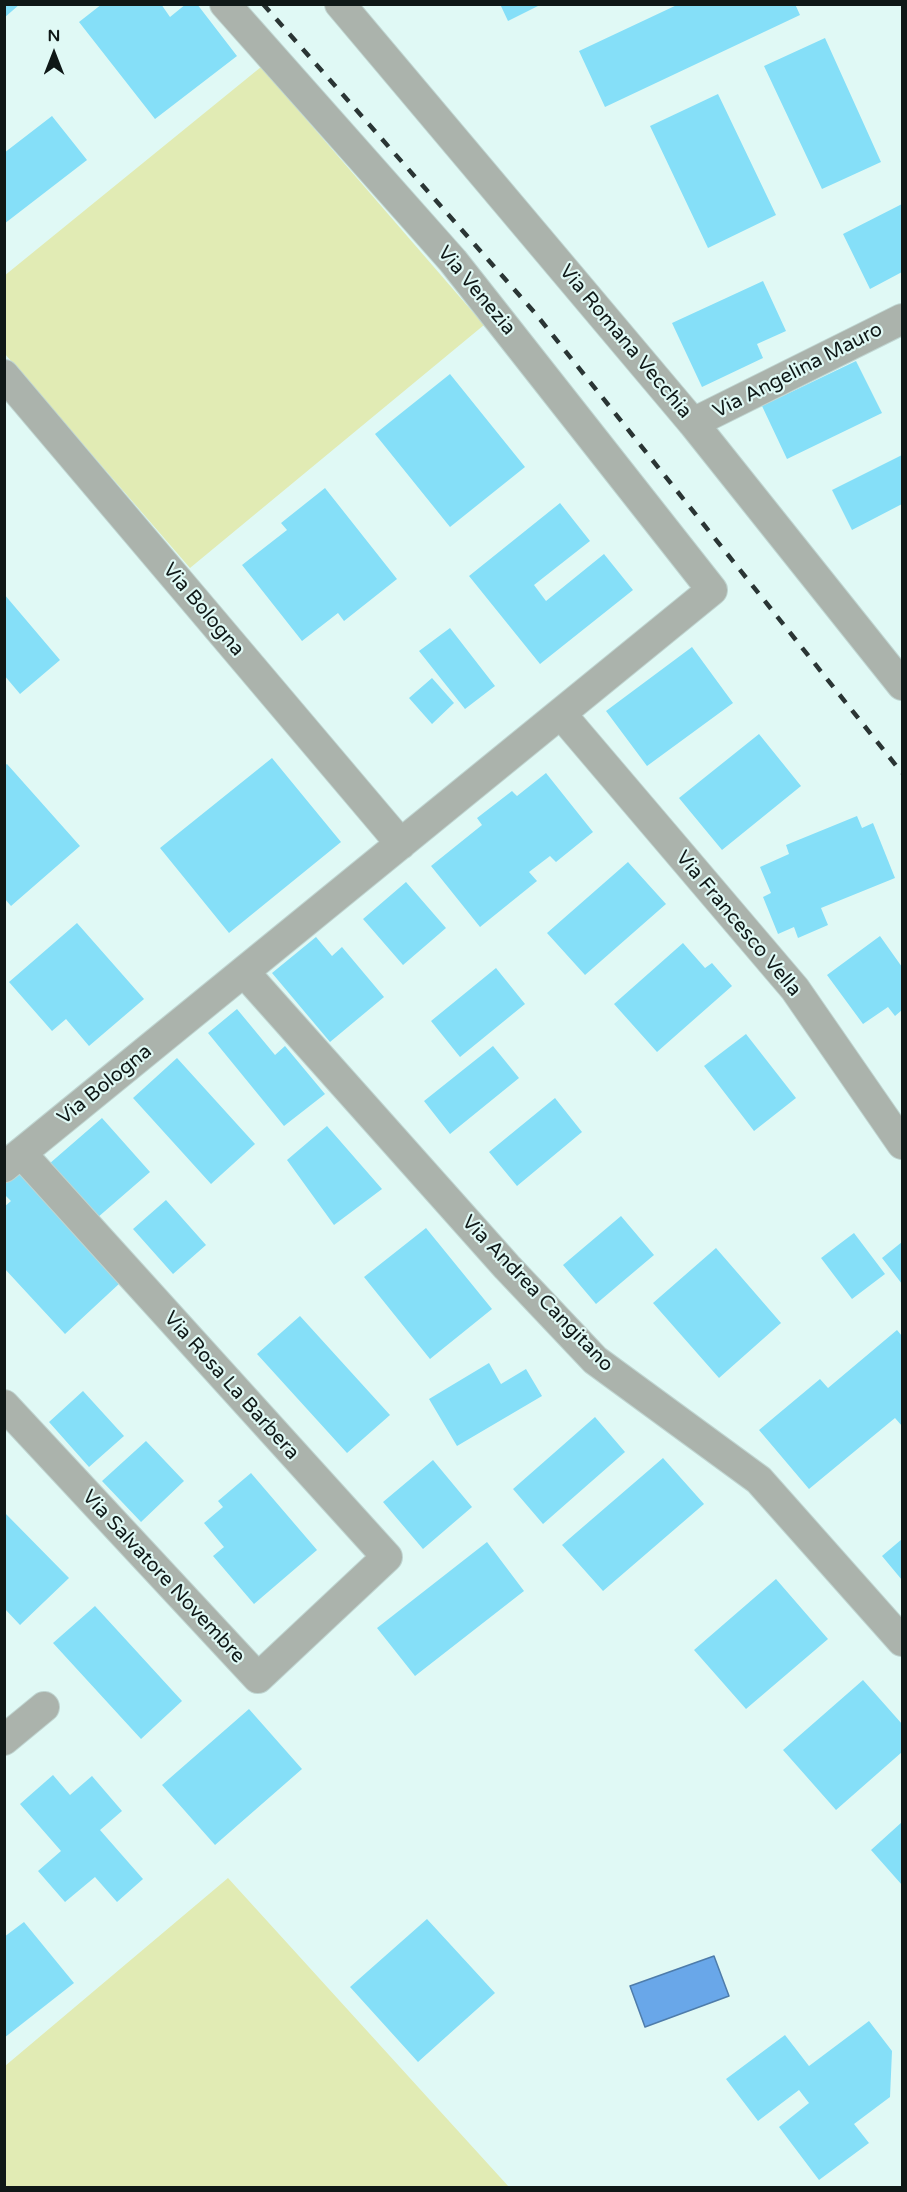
<!DOCTYPE html>
<html>
<head>
<meta charset="utf-8">
<style>
	body { margin:0 }
	#map { position:relative; width:907px; height:2192px; overflow:hidden; background:#e0f9f5; font-family:"Varela Round",sans-serif }
	canvas { display:block }
	.frame { position:absolute; inset:0; border:6px solid #0f1817; pointer-events:none }
	.north { position:absolute; left:24px; top:24px; width:60px; height:60px; -webkit-text-stroke:4px #e0f9f5; paint-order:stroke; rotate:0deg; font-size:16px; font-weight:700; line-height:24px; text-align:center; color:#0f1817 }
	.north::after { content:''; display:block; margin:auto; width:21px; height:27px; background:#0f1817; clip-path:polygon(50% 0,100% 100%,50% 72%,0 100%) }
</style>
</head>
<body>
<div id="map">
<canvas width="907" height="2192"></canvas>
<div class="frame"></div>
<div class="north">N</div>
</div>
<script>
const g = document.querySelector('canvas').getContext('2d');
g.lineJoin = 'round';
function fillPath(path, color) {
  g.fillStyle = color;
  g.fill(path, 'evenodd');
}
function shape(rows) {
  const path = new Path2D();
  for (const r of rows) {
    path.moveTo(r[0], r[1]);
    for (let i = 2; i < r.length; i += 2) path.lineTo(r[i], r[i + 1]);
  }
  return path;
}
function stroke(path, color, width, dash) {
  g.strokeStyle = color;
  g.lineWidth = width;
  g.lineCap = dash ? 'butt' : 'round';
  g.setLineDash(dash || []);
  g.stroke(path);
}
function write(font, color, halo, rows, align = 'center') {
  g.font = font + ' "Varela Round",sans-serif';
  g.lineWidth = 4.5;
  g.setLineDash([]);
  g.textBaseline = 'middle';
  g.strokeStyle = halo;
  g.fillStyle = color;
  for (const [text, x, y, turn = 0] of rows) {
    g.save();
    g.translate(x, y);
    g.rotate((+turn || 0) * Math.PI / 180);
    g.textAlign = isNaN(turn) ? turn : align;
    if (halo) g.strokeText(text, 0, 0);
    g.fillText(text, 0, 0);
    g.restore();
  }
}
fillPath(shape([
	[261,67,484,325,190,568,5,354,4,276],
	[228,1878,509,2187,5,2187,5,2066]
]), '#e1ebb4');
const water = shape([
	[714,1956,729,1996,645,2027,630,1986,714,1956]
]);
fillPath(water, '#69a7e9');
stroke(water, '#4e7caa', 1.5);
fillPath(shape([
	[4,4,20,4,4,18],
	[102,4,161,4,170,17,186,4,197,4,237,56,155,119,79,22],
	[500,4,542,4,508,21],
	[679,4,795,4,800,15,605,107,579,51],
	[825,38,881,162,822,189,764,66],
	[718,94,776,215,708,248,650,126],
	[52,116,87,160,4,224,4,153],
	[902,204,902,272,870,289,843,234],
	[763,281,786,331,757,344,763,358,702,387,672,323],
	[856,361,882,413,787,459,762,406],
	[450,374,525,467,450,527,375,434],
	[902,455,902,504,852,530,832,490],
	[325,488,397,579,344,621,338,613,302,641,242,565,287,530,281,523],
	[560,503,590,541,534,585,546,601,604,554,633,590,540,664,469,576],
	[4,594,60,660,20,694,4,675],
	[450,628,495,686,465,709,419,651],
	[692,647,733,703,647,766,606,711],
	[432,678,454,703,432,724,409,698],
	[759,734,801,786,722,850,679,798],
	[272,758,341,842,229,933,160,848],
	[7,764,80,846,11,906,4,898,4,766],
	[546,773,593,832,556,862,550,856,529,872,537,881,480,927,431,866,482,825,477,818,512,791,517,796],
	[857,816,862,828,873,823,895,878,821,908,828,925,798,938,794,927,778,934,763,897,771,893,760,867,789,854,786,845],
	[628,862,666,904,585,975,547,933],
	[406,882,446,928,403,965,363,919],
	[77,923,144,999,89,1046,66,1019,52,1031,9,982],
	[880,936,902,967,902,1010,895,1016,888,1007,863,1024,827,975],
	[316,937,332,956,342,947,384,997,330,1042,272,973],
	[683,943,705,968,712,963,732,986,657,1052,614,1004],
	[496,968,525,1004,460,1057,431,1021],
	[237,1009,275,1055,285,1046,325,1094,284,1126,208,1033],
	[746,1034,796,1098,754,1131,704,1066],
	[493,1046,519,1078,450,1134,424,1101],
	[177,1058,255,1144,211,1184,133,1098],
	[555,1098,582,1132,517,1186,489,1152],
	[102,1118,150,1172,97,1218,49,1164],
	[327,1126,382,1189,334,1225,287,1160],
	[16,1170,120,1283,65,1334,4,1268,4,1207,11,1201,4,1194,4,1181],
	[166,1200,206,1245,173,1274,133,1229],
	[621,1216,654,1255,596,1304,563,1265],
	[426,1228,492,1309,430,1359,364,1277],
	[854,1233,885,1274,852,1299,821,1258],
	[902,1242,902,1284,882,1258],
	[716,1248,781,1323,719,1378,653,1303],
	[300,1316,390,1415,347,1453,257,1354],
	[897,1330,902,1336,902,1426,895,1418,809,1489,759,1430,820,1379,828,1388],
	[489,1363,501,1384,526,1369,542,1396,457,1446,429,1399],
	[83,1391,124,1436,89,1467,49,1422],
	[595,1417,625,1452,543,1524,513,1489],
	[146,1441,184,1481,141,1522,102,1481],
	[663,1458,704,1504,603,1591,562,1545],
	[433,1460,472,1507,423,1549,383,1502],
	[251,1473,317,1550,254,1604,213,1556,224,1547,204,1523,223,1507,218,1501],
	[4,1512,69,1578,20,1625,4,1608],
	[902,1539,902,1580,882,1556],
	[487,1542,524,1591,415,1676,377,1628],
	[776,1579,828,1639,746,1709,694,1650],
	[95,1606,182,1701,141,1739,53,1643],
	[863,1680,902,1724,902,1752,836,1810,783,1750],
	[249,1709,302,1769,215,1845,162,1785],
	[53,1775,70,1795,92,1776,122,1811,100,1830,143,1879,117,1902,95,1877,65,1902,38,1871,61,1851,20,1804],
	[902,1822,902,1885,871,1850],
	[427,1919,495,1993,418,2062,350,1987],
	[24,1922,74,1983,4,2038,4,1937],
	[869,2021,892,2051,890,2097,854,2124,869,2143,819,2180,779,2127,809,2103,799,2090,758,2121,726,2079,785,2035,809,2066]
]), '#85dff8');
const street = shape([
	[340,4,693,423,902,685],
	[4,375,401,844],
	[693,423,902,319],
	[561,714,795,989,902,1144],
	[245,973,507,1267,595,1360,759,1480,902,1641],
	[4,1167,712,590,453,261,225,4],
	[4,1405,258,1678,387,1557,21,1153],
	[4,1740,44,1707]
]);
stroke(street, '#bfd5d1', 32);
stroke(street, '#abb3ac', 30);
stroke(shape([
	[263,4,535,313,902,773]
]), '#2a3534', 4.5, [10, 10]);
write('20px', '#0f1817', '#e0f9f5', [
	["Via Venezia",476,291,50],
	["Via Romana Vecchia",625,342,50],
	["Via Angelina Mauro",798,371,-27],
	["Via Bologna",203,610,50],
	["Via Francesco Vella",738,924,50],
	["Via Bologna",105,1085,-39],
	["Via Andrea Cangitano",537,1294,46],
	["Via Rosa La Barbera",231,1386,48],
	["Via Salvatore Novembre",163,1577,47]
]);
</script>
</body>
</html>
